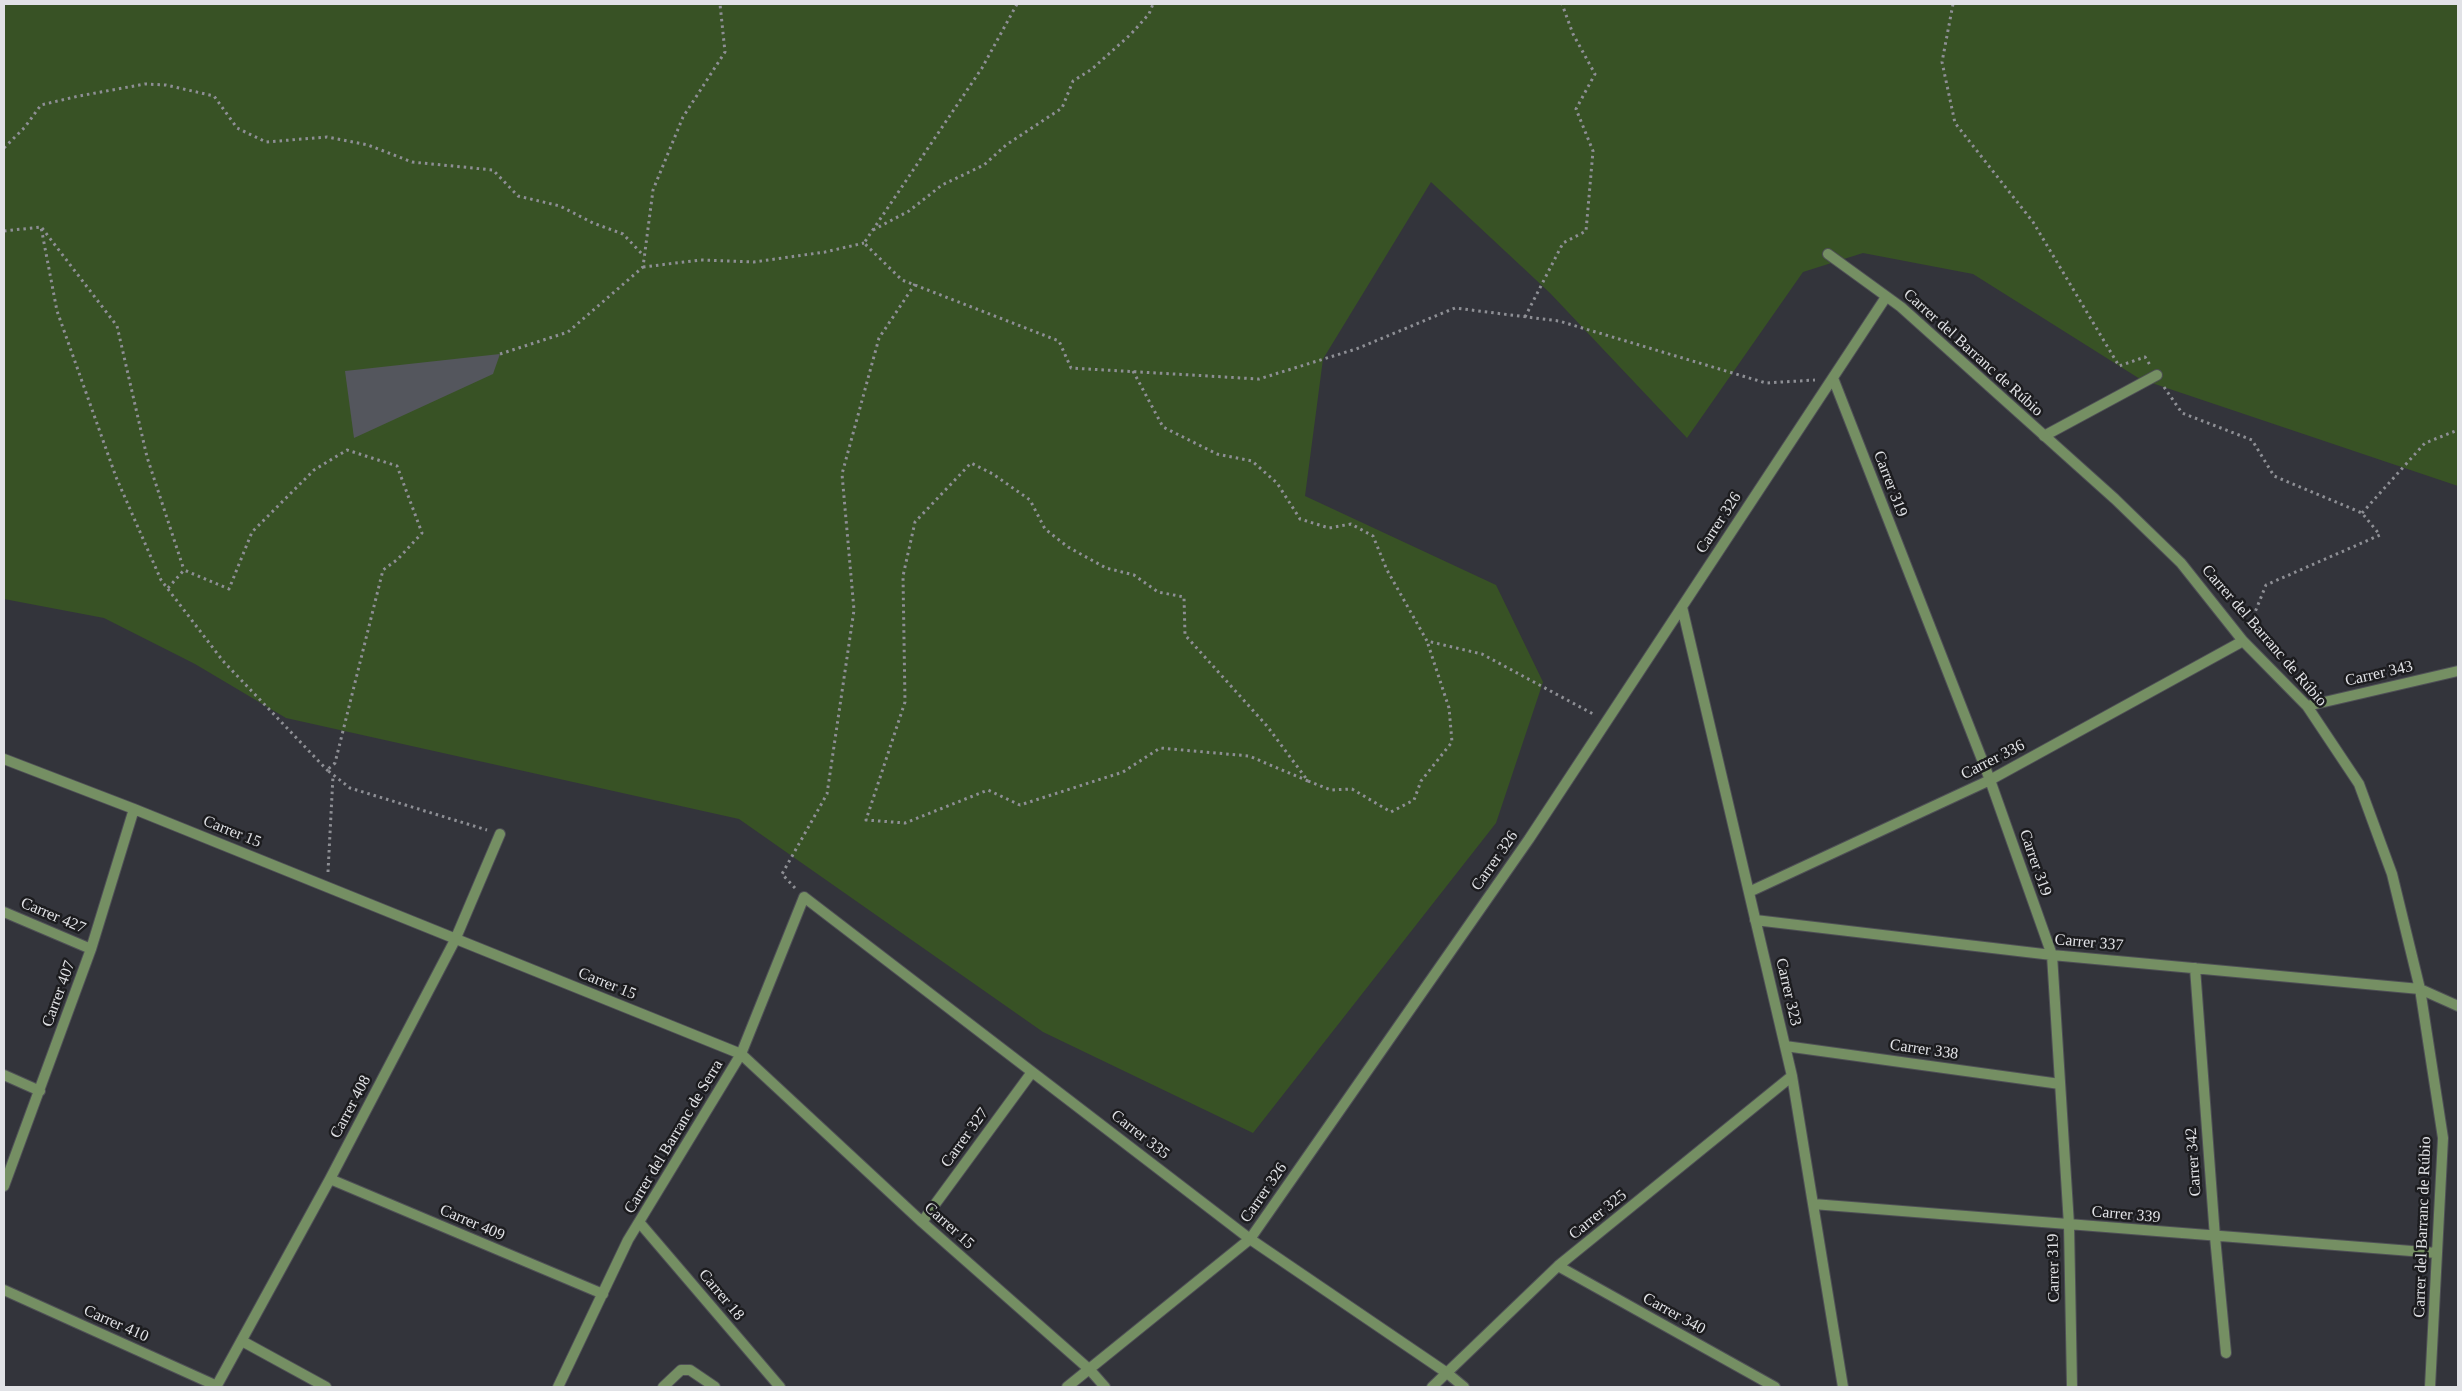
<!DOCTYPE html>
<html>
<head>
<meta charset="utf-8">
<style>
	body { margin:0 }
	#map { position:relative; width:2462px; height:1391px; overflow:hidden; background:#33343b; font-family:Georgia,serif }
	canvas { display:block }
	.frame { position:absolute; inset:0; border:5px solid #e1e2e6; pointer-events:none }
</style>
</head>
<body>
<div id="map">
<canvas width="2462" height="1391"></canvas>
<div class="frame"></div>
</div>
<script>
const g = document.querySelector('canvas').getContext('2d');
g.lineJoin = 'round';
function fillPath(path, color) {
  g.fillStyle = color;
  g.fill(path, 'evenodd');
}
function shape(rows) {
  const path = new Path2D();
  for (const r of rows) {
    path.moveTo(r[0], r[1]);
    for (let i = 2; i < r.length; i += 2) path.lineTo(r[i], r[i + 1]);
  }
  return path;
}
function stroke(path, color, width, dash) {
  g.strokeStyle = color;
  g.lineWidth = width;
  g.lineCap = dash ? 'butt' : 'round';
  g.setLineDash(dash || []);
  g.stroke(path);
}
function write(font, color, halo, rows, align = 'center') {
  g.font = font + ' Georgia,serif';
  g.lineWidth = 5;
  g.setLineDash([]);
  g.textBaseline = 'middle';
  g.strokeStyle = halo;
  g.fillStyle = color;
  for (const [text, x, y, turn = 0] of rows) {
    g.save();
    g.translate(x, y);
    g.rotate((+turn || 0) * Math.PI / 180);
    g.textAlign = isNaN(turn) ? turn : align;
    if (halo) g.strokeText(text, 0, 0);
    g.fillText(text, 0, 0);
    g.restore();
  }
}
fillPath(shape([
	[4,4,2458,4,2458,486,2140,379,1973,274,1863,253,1803,272,1687,438,1550,293,1431,182,1323,359,1305,496,1496,585,1543,682,1496,823,1253,1133,1043,1032,739,819,286,718,195,664,104,618,4,599]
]), '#385225');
fillPath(shape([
	[500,354,493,374,354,438,345,371]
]), '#54565d');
const service = shape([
	[2044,436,2157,375]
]);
const minor = shape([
	[1828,254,1901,307,2115,499,2181,563,2243,641,2307,706,2359,784,2392,874,2420,989,2443,1138,2430,1387],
	[1833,378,1990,780,2052,955,2069,1225,2072,1387],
	[1682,607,1792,1076,1843,1387],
	[2307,706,2458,671],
	[4,759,134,809,741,1054,922,1222,1090,1370,1105,1387],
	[1749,892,1990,780,2243,641],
	[4,912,91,949],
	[1755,920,2052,955,2420,989,2458,1006],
	[2195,968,2215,1237,2226,1353],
	[1785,1046,2060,1084],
	[4,1075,40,1091],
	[330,1179,603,1294],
	[4,1186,91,949,134,809],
	[1813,1204,2437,1253],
	[639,1222,780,1387],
	[922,1222,1032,1072],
	[1558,1266,1775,1387],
	[4,1290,217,1386],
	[242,1341,326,1387],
	[216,1387,330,1179,455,940,500,834],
	[558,1387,628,1240,741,1054,804,897,1250,1239,1447,1373,1464,1387],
	[663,1387,681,1370,690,1370,715,1387],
	[1067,1387,1250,1239,1529,839,1886,297],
	[1432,1387,1558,1266,1792,1076]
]);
stroke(service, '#4f5056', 12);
stroke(minor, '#4f5056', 12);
stroke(shape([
	[1017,4,982,68,864,243,902,280,1059,341,1071,368,1259,379,1356,349,1455,308,1559,321,1766,383,1815,380],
	[1953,4,1942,62,1955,123,2033,222,2119,366,2145,357,2150,365],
	[4,148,25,127,41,105,79,96,145,84,166,85,214,96,237,128,266,142,327,137,368,145,412,162,493,170,518,196,560,206,593,223,623,234,644,256],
	[42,228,117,326,147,457,184,570],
	[873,230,909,211,942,185,984,165,1006,145,1062,108,1073,81,1092,69,1131,34,1149,14,1153,4],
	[4,231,41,227,57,311,116,477,161,580,223,661,329,772],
	[643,267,701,260,754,262,825,252,864,243],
	[1525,317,1563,243,1586,231,1593,151,1576,109,1595,74,1573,34,1562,4],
	[500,354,568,332,643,267,653,190,683,117,725,52,720,4],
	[1133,371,1163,427,1217,454,1252,461,1277,483,1300,519,1329,528,1351,524,1373,536,1387,570,1427,641,1482,654,1595,715],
	[2164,387,2182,413,2252,440,2274,476,2362,513,2380,535,2266,585,2249,627],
	[2362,513,2425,443,2458,430],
	[168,588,184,570,229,589,252,532,314,470,347,450,397,466,422,533,398,559,383,570,335,763,327,770,350,788,487,830],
	[1308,781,1249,756,1160,748,1123,772,1020,805,988,790,905,823,866,820,905,702,903,576,915,522,971,463,993,474,1030,500,1045,529,1068,547,1106,568,1134,575,1158,592,1184,597,1185,635,1267,726,1308,781,1331,790,1352,789,1391,812,1414,800,1421,781,1452,742,1449,708,1427,641],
	[328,872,333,776],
	[795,888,782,874,827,794,854,610,842,474,879,338,915,284]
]), '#8e8f95', 3, [2.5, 4]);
stroke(service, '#758f63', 10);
stroke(minor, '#758f63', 10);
write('16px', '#e1e2e6', '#1c1c1f', [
	["Carrer del Barranc de Rúbio",1973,353,42],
	["Carrer 319",1890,484,69],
	["Carrer 326",1719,523,-57],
	["Carrer del Barranc de Rúbio",2264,636,49],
	["Carrer 343",2379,674,-13],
	["Carrer 336",1993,760,-27],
	["Carrer 15",232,832,22],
	["Carrer 326",1495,861,-55],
	["Carrer 319",2035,863,71],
	["Carrer 427",53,916,23],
	["Carrer 337",2089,943,5],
	["Carrer 15",607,984,22],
	["Carrer 323",1788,992,77],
	["Carrer 407",59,994,-70],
	["Carrer 338",1924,1050,8],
	["Carrer 408",351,1107,-62],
	["Carrer 335",1140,1135,38],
	["Carrer del Barranc de Serra",674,1137,-59],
	["Carrer 327",965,1138,-54],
	["Carrer 342",2194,1162,-94],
	["Carrer 326",1264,1193,-55],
	["Carrer 325",1598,1215,-39],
	["Carrer 339",2126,1215,5],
	["Carrer 409",472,1223,23],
	["Carrer 15",949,1226,42],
	["Carrer del Barranc de Rúbio",2423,1227,-88],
	["Carrer 319",2054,1268,-91],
	["Carrer 18",721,1295,50],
	["Carrer 340",1674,1314,29],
	["Carrer 410",116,1324,24]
]);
</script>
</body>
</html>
